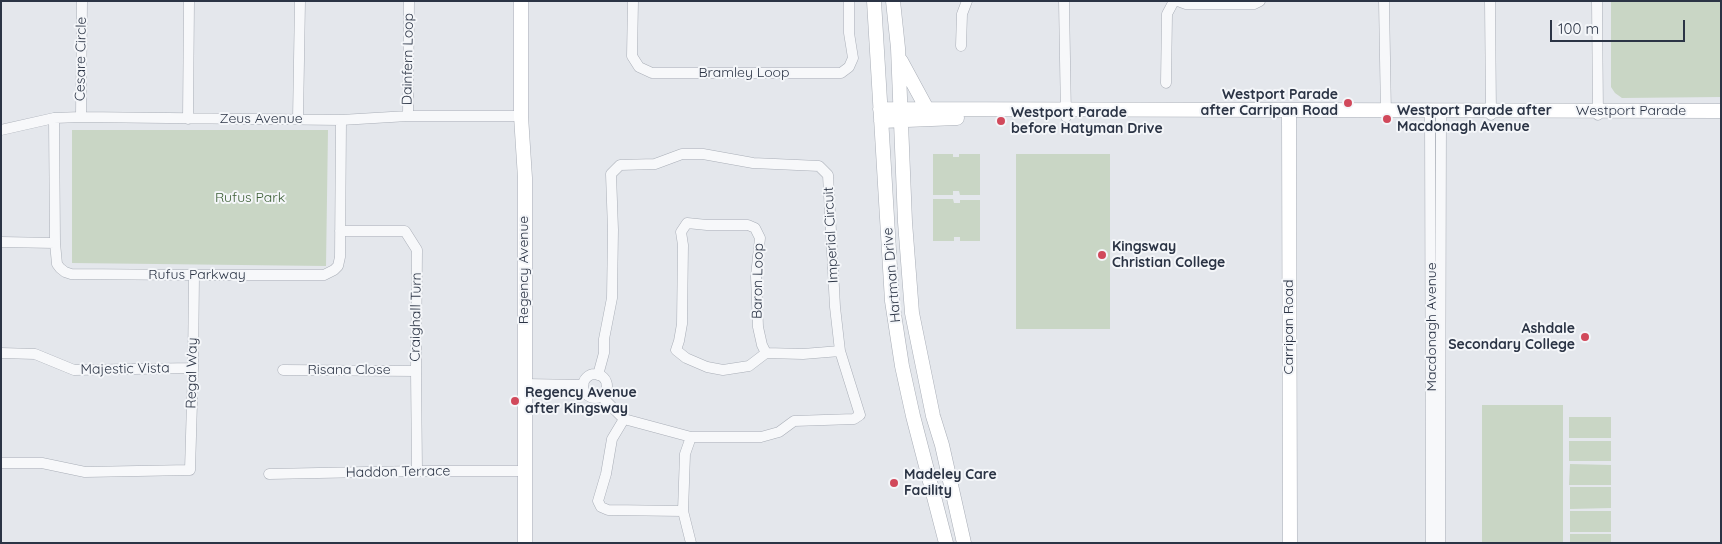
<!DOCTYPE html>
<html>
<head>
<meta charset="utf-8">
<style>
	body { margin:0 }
	#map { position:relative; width:1722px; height:544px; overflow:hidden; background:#e4e7ec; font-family:Quicksand,sans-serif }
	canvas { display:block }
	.frame { position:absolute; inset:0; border:2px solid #2b3445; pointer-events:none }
	.scale { position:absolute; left:1550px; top:20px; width:135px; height:22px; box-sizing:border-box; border:2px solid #2b3445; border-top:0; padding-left:6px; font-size:15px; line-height:18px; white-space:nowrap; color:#2b3445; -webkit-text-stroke:4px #f4f6f9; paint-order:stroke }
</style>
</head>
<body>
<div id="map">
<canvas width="1722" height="544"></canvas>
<div class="frame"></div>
<div class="scale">100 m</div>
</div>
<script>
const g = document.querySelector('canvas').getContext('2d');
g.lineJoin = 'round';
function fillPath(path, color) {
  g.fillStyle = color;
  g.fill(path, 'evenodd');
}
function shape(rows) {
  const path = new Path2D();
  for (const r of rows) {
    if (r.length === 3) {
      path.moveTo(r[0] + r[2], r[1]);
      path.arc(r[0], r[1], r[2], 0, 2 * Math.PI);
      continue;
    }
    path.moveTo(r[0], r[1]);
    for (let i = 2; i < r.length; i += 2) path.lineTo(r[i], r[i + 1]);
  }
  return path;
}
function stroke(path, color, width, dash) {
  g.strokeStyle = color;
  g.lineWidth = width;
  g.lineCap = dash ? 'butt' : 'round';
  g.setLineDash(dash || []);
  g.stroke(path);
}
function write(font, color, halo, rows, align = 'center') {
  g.font = font + ' Quicksand,sans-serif';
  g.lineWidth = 4;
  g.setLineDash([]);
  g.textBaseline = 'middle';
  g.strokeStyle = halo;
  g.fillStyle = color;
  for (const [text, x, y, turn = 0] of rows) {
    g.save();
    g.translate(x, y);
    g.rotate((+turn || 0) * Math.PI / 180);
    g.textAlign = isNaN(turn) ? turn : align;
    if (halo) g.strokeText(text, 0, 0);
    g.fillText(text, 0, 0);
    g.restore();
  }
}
fillPath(shape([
	[1611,1,1721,1,1721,97,1622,98,1615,93,1611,87],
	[72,130,328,130,326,266,72,263],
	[933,154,953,154,953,157,959,157,959,154,980,154,980,195,960,195,959,191,953,191,953,195,933,195],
	[1016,154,1110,154,1110,329,1016,329],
	[933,199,953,199,954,203,960,203,960,200,980,200,980,241,960,241,960,237,954,237,954,241,933,241],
	[1482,405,1563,405,1563,543,1482,543],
	[1569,417,1611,417,1611,438,1569,438],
	[1569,441,1611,441,1611,461,1569,461],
	[1570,464,1611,465,1611,485,1569,485],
	[1570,487,1611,487,1611,508,1570,509],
	[1570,511,1611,511,1611,532,1570,532],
	[1570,534,1611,534,1611,543,1570,543]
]), '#c9d6c5');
const street = shape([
	[633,1,632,56,639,67,652,73,841,73,849,67,853,58,849,33,849,1],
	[1064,1,1066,117],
	[1178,1,1186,4,1254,4,1260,1],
	[1384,1,1386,115],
	[1490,1,1491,115],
	[1597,1,1598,115],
	[961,46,962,14,967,1],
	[1166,83,1167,14,1174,1],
	[1430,111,1431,543],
	[408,116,409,1],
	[81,117,82,1],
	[54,118,55,243,57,264,60,268,65,272,71,274,194,275,324,275,334,270,338,266,340,257,341,120],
	[188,119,189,1],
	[298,119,300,1],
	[1,130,54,118,81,117,341,120,408,116,521,116],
	[340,231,405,231,417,250,416,371,417,471],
	[1,242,55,243],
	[1,353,35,354,74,370,193,368],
	[766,353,762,345,758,327,756,276,760,238,755,228,748,225,707,225,687,223,681,232,683,245,682,324,679,341,676,350,686,358,707,367,723,370,749,366,766,353,803,354,840,351],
	[283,370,416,371],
	[595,386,12],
	[598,375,604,353,604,339,612,298,613,230,611,174,620,165,655,164,682,154,703,154,753,163,819,166,828,175,835,307,840,351,860,415,854,419,794,421,779,432,761,437,691,437,624,419,601,396],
	[524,384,583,385],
	[624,419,612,439,606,474,598,501,601,507,608,510,683,511],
	[691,437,685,454,683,511,691,543],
	[1,463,42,463,85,472,190,470,193,368,194,275],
	[269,474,417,471,526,471],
	[1440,543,1441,111]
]);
const secondary = shape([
	[521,1,521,116,525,178,525,543],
	[874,1,892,301,902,366,913,416,946,543],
	[893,1,898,48,905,222,912,313,933,416,942,445,964,543],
	[901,61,927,109],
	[880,109,1721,111],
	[1289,111,1290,543],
	[881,121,957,118]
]);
stroke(street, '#a9aeb7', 11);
stroke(secondary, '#a9aeb7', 15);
stroke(street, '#f7f8fa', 10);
stroke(secondary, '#fff', 14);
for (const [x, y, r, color] of [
	[1348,103,5,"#d1495b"],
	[1387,119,5,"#d1495b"],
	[1001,121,5,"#d1495b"],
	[1102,255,5,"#d1495b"],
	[1585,337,5,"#d1495b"],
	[515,401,5,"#d1495b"],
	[894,483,5,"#d1495b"]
]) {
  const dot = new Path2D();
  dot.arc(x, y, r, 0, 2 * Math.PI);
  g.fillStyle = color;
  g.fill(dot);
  stroke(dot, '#f4f6f9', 2);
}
write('14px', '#2b3445', '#f4f6f9', [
	["Cesare Circle",81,59,-89],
	["Dainfern Loop",408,59,-89],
	["Bramley Loop",744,73],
	["Westport Parade",1631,111],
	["Zeus Avenue",261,119],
	["Imperial Circuit",831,235,-93],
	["Regency Avenue",524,270,-90],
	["Rufus Parkway",197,275],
	["Hartman Drive",892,275,-95],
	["Baron Loop",758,281,-89],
	["Craighall Turn",416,317,-89],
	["Carripan Road",1289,327,-90],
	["Macdonagh Avenue",1432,327,-90],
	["Majestic Vista",125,369,-1],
	["Risana Close",349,370],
	["Regal Way",192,373,-89],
	["Haddon Terrace",398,472,-1]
]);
write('bold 14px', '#2b3445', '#f4f6f9', [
	["Westport Parade",1338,95,"right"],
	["after Carripan Road",1338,111,"right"],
	["Westport Parade after",1397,111],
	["Macdonagh Avenue",1397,127],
	["Westport Parade",1011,113],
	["before Hatyman Drive",1011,129],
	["Kingsway",1112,247],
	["Christian College",1112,263],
	["Ashdale",1575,329,"right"],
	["Secondary College",1575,345,"right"],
	["Regency Avenue",525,393],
	["after Kingsway",525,409],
	["Madeley Care",904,475],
	["Facility",904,491]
], 'left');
write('14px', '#3f6138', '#f4f6f9', [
	["Rufus Park",250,198]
]);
</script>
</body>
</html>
